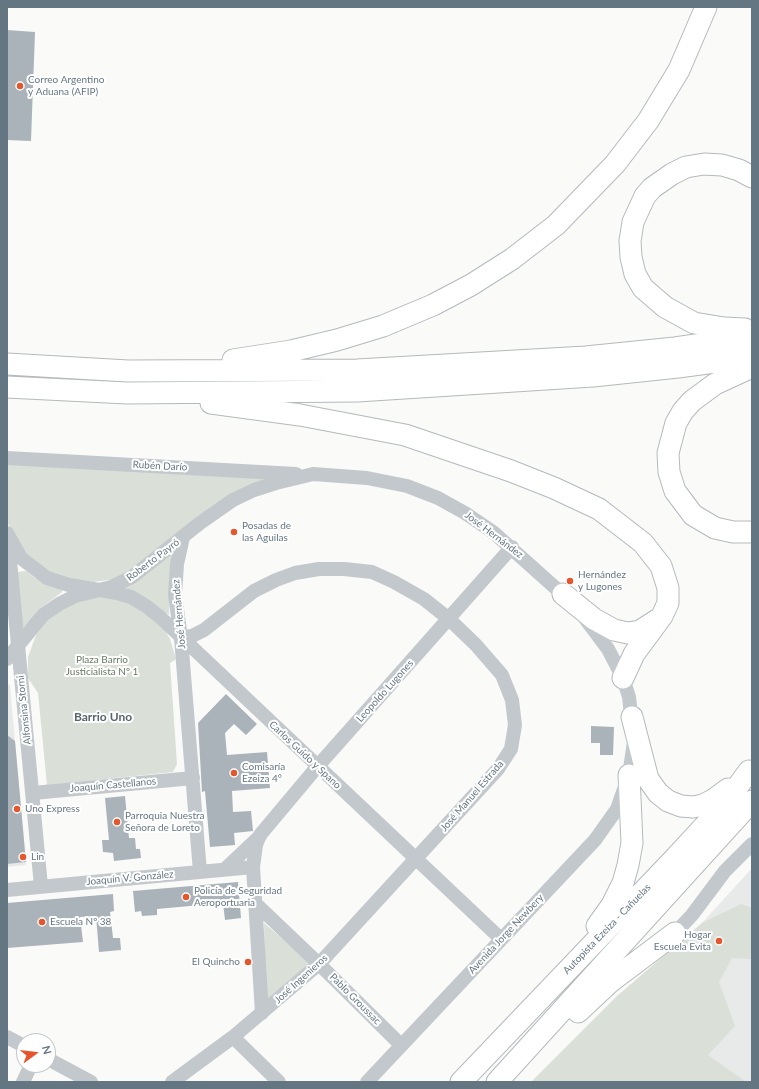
<!DOCTYPE html>
<html>
<head>
<meta charset="utf-8">
<style>
	body { margin:0 }
	#map { position:relative; width:759px; height:1089px; overflow:hidden; background:#fafaf8; font-family:Lato,sans-serif }
	canvas { display:block }
	.frame { position:absolute; inset:0; border:8px solid #657683; pointer-events:none }
	.north { position:absolute; left:16px; top:1033px; width:40px; height:40px; box-sizing:border-box; background:#fff; border:1px solid #c1c8cd; border-radius:50%; rotate:75deg; font-size:11px; font-weight:700; line-height:16px; text-align:center; color:#657683 }
	.north::after { content:''; display:block; margin:auto; width:14px; height:18px; background:#e4572e; clip-path:polygon(50% 0,100% 100%,50% 72%,0 100%) }
</style>
</head>
<body>
<div id="map">
<canvas width="759" height="1089"></canvas>
<div class="frame"></div>
<div class="north">N</div>
</div>
<script>
const g = document.querySelector('canvas').getContext('2d');
g.lineJoin = 'round';
function fillPath(path, color) {
  g.fillStyle = color;
  g.fill(path, 'evenodd');
}
function shape(rows) {
  const path = new Path2D();
  for (const r of rows) {
    path.moveTo(r[0], r[1]);
    for (let i = 2; i < r.length; i += 2) path.lineTo(r[i], r[i + 1]);
  }
  return path;
}
function stroke(path, color, width, dash) {
  g.strokeStyle = color;
  g.lineWidth = width;
  g.lineCap = dash ? 'butt' : 'round';
  g.setLineDash(dash || []);
  g.stroke(path);
}
function write(font, color, halo, rows, align = 'center') {
  g.font = font + ' Lato,sans-serif';
  g.lineWidth = 4;
  g.setLineDash([]);
  g.textBaseline = 'middle';
  g.strokeStyle = halo;
  g.fillStyle = color;
  for (const [text, x, y, turn = 0] of rows) {
    g.save();
    g.translate(x, y);
    g.rotate((+turn || 0) * Math.PI / 180);
    g.textAlign = isNaN(turn) ? turn : align;
    if (halo) g.strokeText(text, 0, 0);
    g.fillText(text, 0, 0);
    g.restore();
  }
}
fillPath(shape([
	[7,684,10,685,26,865,7,867],
	[752,868,752,1082,543,1082,632,1000]
]), '#e8e9e9');
fillPath(shape([
	[7,464,269,478,139,565,116,579,93,582,60,578,29,559,7,522],
	[176,550,170,580,169,615,123,586],
	[26,571,35,578,62,589,62,592,37,611,28,625,23,627,17,572],
	[95,595,134,603,160,622,170,639,176,659,170,663,177,764,173,772,47,785,38,693,28,678,28,657,36,635,48,618,62,606],
	[741,904,752,908,752,959,732,958,719,982,735,1026,708,1055,746,1082,531,1082,617,996,702,923],
	[264,923,312,964,266,1004]
]), '#dadfd7');
fillPath(shape([
	[7,30,35,32,31,141,7,140],
	[226,694,257,724,246,735,234,724,225,733,227,755,267,752,270,788,232,791,233,812,251,811,253,831,234,833,235,845,210,847,205,791,202,792,198,723],
	[591,726,614,727,613,755,600,755,600,743,591,743],
	[7,735,15,741,26,862,7,864],
	[125,796,129,838,135,838,136,849,140,849,141,858,114,861,113,853,103,852,102,840,109,840,105,798],
	[238,882,241,918,225,920,223,903,157,909,157,915,142,916,141,911,135,912,133,891],
	[113,894,114,911,110,912,113,938,120,938,121,950,99,952,96,916,80,917,83,942,7,948,7,903]
]), '#aab3b9');
const highway = shape([
	[745,329,724,328,694,323,665,307,643,288,635,274,631,257,630,241,633,222,645,196,652,188,672,174,686,167,704,164,722,165,739,170,752,177],
	[233,360,291,351,337,340,383,326,433,305,471,285,512,259,556,225,615,164,648,121,679,70,706,7],
	[7,364,128,371,357,370,586,357,675,348,752,337],
	[752,367,715,384,692,401,683,411,676,423,668,453,669,472,675,491,693,515,715,528,733,532,752,532],
	[7,387,127,393,357,391,593,376,678,367,752,357],
	[211,403,300,415,405,435,511,471,554,488,599,509,643,543,661,566,668,588,668,603,662,616,634,654,623,678],
	[563,594,594,619,614,630,628,633,640,631,657,620],
	[632,717,648,779,658,793,668,801,681,806,693,807,703,805,713,800,728,789],
	[597,926,612,905,623,883,628,865,632,843,629,775],
	[578,1012,610,982,675,933],
	[461,1082,674,859,724,805,749,771],
	[497,1082,752,801]
]);
stroke(highway, '#b4b9bd', 23);
stroke(shape([
	[7,458,296,474],
	[7,533,21,558,47,578,69,585,117,593,131,597,146,606,160,617,501,939],
	[183,537,177,564,175,595,181,638,200,872],
	[8,540,41,886],
	[7,659,43,615,59,604,75,596,111,587,132,577,200,523,233,500,254,490,276,483,313,474,367,478,407,486,438,498,465,513,493,532,569,600],
	[33,793,193,778],
	[225,869,260,836],
	[7,890,253,867],
	[256,904,319,964,401,1045],
	[675,933,692,915,725,871,752,844],
	[262,1013,253,867,256,845,260,835,317,767,512,547],
	[7,1037,24,1046],
	[233,1037,279,1082],
	[48,1059,91,1082],
	[23,1082,31,1065],
	[172,1082,233,1037,319,964,498,769,511,749,515,725,512,700,502,675,476,645,449,619,424,599,394,582,372,572,344,569,319,569,295,573,276,580,254,591,204,630,192,636,181,638],
	[367,1082,595,840,617,809,629,775,634,742,629,697,623,678,608,649,584,617]
]), '#c3c8cc', 14);
stroke(highway, '#fff', 21);
for (const [x, y, r, color] of [
	[20,86,4,"#e4572e"],
	[234,532,4,"#e4572e"],
	[570,581,4,"#e4572e"],
	[234,773,4,"#e4572e"],
	[17,809,4,"#e4572e"],
	[117,822,4,"#e4572e"],
	[23,857,4,"#e4572e"],
	[186,897,4,"#e4572e"],
	[42,922,4,"#e4572e"],
	[719,941,4,"#e4572e"],
	[248,962,4,"#e4572e"]
]) {
  const dot = new Path2D();
  dot.arc(x, y, r, 0, 2 * Math.PI);
  g.fillStyle = color;
  g.fill(dot);
  stroke(dot, '#fff', 1.5);
}
write('10px', '#657683', '#fff', [
	["Correo Argentino",28,80],
	["y Aduana (AFIP)",28,92],
	["Posadas de",242,526],
	["las Aguilas",242,538],
	["Hernández",578,575],
	["y Lugones",578,587],
	["Comisaría",242,767],
	["Ezeiza 4°",242,779],
	["Uno Express",25,809],
	["Parroquia Nuestra",125,816],
	["Señora de Loreto",125,828],
	["Lin",31,857],
	["Policía de Seguridad",194,891],
	["Aeroportuaria",194,903],
	["Escuela Nº 38",50,922],
	["Hogar",711,935,"right"],
	["Escuela Evita",711,947,"right"],
	["El Quincho",240,962,"right"]
], 'left');
write('10px', '#657683', '#fff', [
	["Rubén Darío",160,466,3],
	["José Hernández",494,535,37],
	["Roberto Payró",153,560,-37],
	["José Hernández",179,614,-95],
	["Leopoldo Lugones",385,691,-48],
	["Alfonsina Storni",24,710,-96],
	["Carlos Guido y Spano",305,755,43],
	["Joaquín Castellanos",113,785,-5],
	["José Manuel Estrada",472,796,-49],
	["Joaquín V. González",130,878,-5],
	["Autopista Ezeiza - Cañuelas",607,929,-46],
	["Avenida Jorge Newbery",506,934,-47],
	["José Ingenieros",301,979,-42],
	["Pablo Groussac",355,999,45]
]);
write('10px', '#687a64', '#fff', [
	["Plaza Barrio",102,660],
	["Justicialista Nº 1",102,672]
]);
write('bold 12px', '#57646e', '#fff', [
	["Barrio Uno",103,717]
]);
</script>
</body>
</html>
